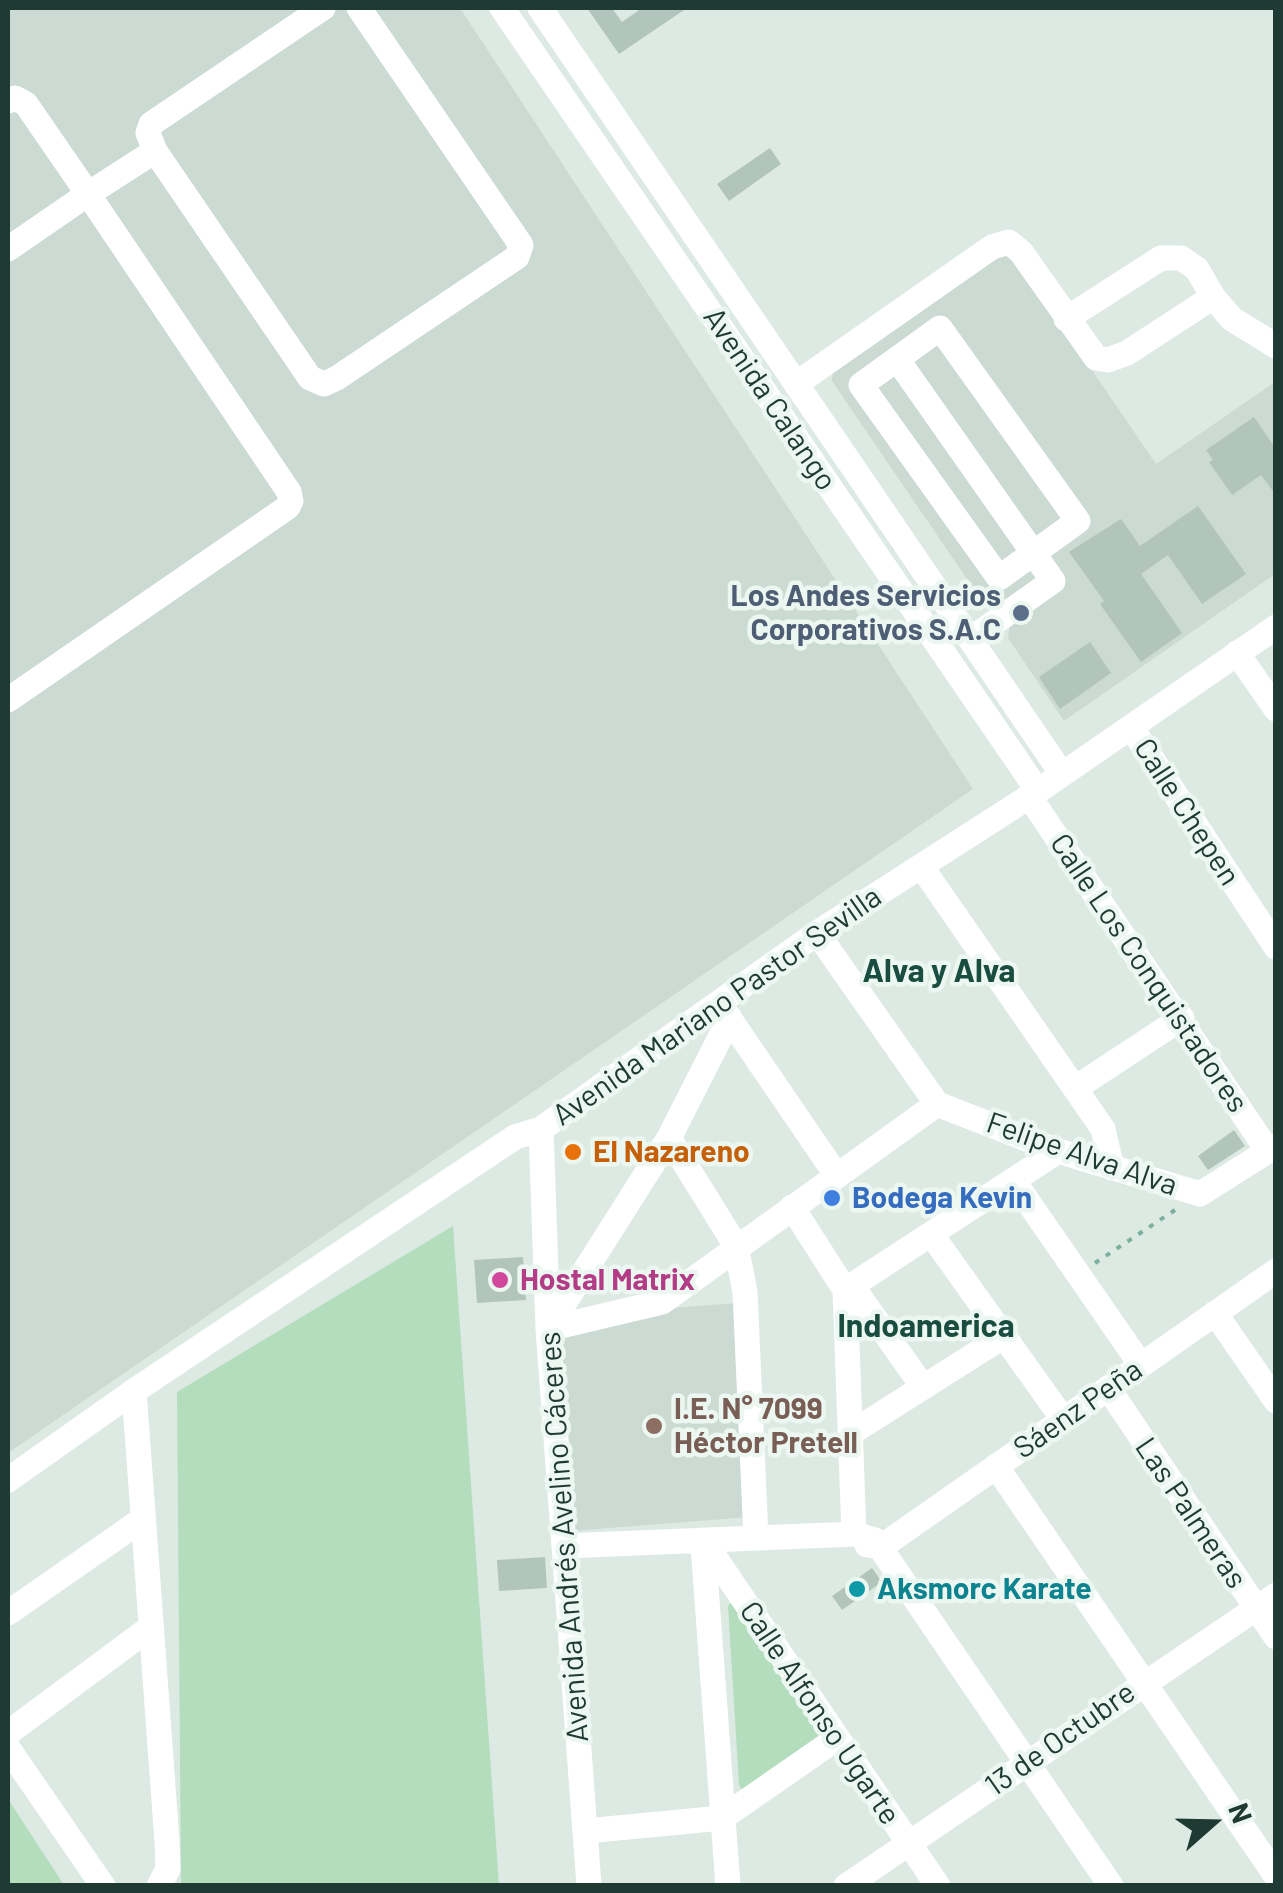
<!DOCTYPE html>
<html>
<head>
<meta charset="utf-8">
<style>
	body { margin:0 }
	#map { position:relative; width:1283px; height:1893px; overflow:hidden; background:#ddeae4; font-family:Barlow,sans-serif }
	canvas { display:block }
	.frame { position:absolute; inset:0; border:10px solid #1e3a32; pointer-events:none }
	.north { position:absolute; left:1163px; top:1773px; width:100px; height:100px; -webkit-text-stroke:8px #edf7f2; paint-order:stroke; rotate:70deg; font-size:28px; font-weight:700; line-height:40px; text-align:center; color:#1e3a32 }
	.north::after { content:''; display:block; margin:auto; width:35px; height:45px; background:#1e3a32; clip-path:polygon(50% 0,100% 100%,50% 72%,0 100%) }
</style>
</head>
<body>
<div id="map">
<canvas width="1283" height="1893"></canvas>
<div class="frame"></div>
<div class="north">N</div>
</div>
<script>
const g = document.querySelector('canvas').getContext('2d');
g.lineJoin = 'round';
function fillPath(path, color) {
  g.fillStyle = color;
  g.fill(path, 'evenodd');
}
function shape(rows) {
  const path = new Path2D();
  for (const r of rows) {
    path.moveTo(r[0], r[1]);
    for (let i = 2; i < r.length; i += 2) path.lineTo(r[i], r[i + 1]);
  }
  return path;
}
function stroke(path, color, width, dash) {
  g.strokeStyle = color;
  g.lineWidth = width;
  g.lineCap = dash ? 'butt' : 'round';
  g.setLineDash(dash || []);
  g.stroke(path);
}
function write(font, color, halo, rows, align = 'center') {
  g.font = font + ' Barlow,sans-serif';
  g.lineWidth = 9;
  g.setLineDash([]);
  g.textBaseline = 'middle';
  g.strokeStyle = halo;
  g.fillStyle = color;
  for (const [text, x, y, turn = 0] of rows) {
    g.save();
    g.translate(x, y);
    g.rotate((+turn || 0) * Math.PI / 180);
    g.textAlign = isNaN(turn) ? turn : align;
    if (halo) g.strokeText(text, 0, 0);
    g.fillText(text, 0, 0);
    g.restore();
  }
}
fillPath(shape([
	[8,8,460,8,973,789,8,1453],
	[1010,250,1156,464,1275,382,1275,574,1064,721,1008,638,1010,622,996,605,984,604,832,381,833,367],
	[738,1303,749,1517,571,1531,557,1334,671,1308]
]), '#cbdad3');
fillPath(shape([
	[453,1226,499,1885,181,1885,177,1392],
	[732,1602,823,1734,742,1790,739,1785,728,1606],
	[8,1799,64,1885,8,1885]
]), '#b4ddbe');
fillPath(shape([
	[587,8,612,8,622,22,642,8,687,8,619,54],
	[770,148,781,164,729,201,717,184],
	[1254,417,1276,449,1276,495,1261,475,1232,495,1209,462,1213,460,1206,450],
	[1198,506,1246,574,1202,604,1168,555,1141,574,1182,633,1141,662,1100,604,1104,601,1069,552,1121,519,1140,546],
	[1090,642,1111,673,1060,709,1039,677],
	[1234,1130,1245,1146,1208,1170,1198,1156],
	[523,1257,526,1300,477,1303,474,1260],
	[545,1557,547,1588,499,1591,497,1560],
	[872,1568,882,1582,842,1610,832,1596]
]), '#b2c5bd');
stroke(shape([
	[1095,1263,1175,1210]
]), '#7bb09e', 4, [5, 8]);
stroke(shape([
	[323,8,151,124,148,133,155,151,310,378,324,384,337,378,517,257,521,245,359,8],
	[502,8,1038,791],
	[540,8,1062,774],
	[8,101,15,98,26,104,88,194,155,151],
	[8,249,88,194,289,492,291,501,288,507,8,700],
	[1066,319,1161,258,1181,258,1197,269,1213,297,1232,319,1276,346],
	[940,328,1078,521,999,578,861,385,940,328],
	[897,359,1053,581,971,639],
	[796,384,992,247,1009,242,1021,252,1096,358,1108,360,1127,353,1213,297],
	[1237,653,1276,709],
	[1131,727,1276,947],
	[1029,796,1268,1151],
	[921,866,1103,1129,1112,1168],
	[817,933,937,1104],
	[721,1006,837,1176],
	[1077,1087,1182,1018],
	[937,1104,1058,1151,1200,1194,1276,1146],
	[541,1129,548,1329,589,1886],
	[669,1138,736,1246,745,1292,756,1538],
	[1013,1180,1141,1365],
	[792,1207,845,1290,854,1534],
	[931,1234,1063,1419],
	[852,1286,923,1387],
	[845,1290,1058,1151],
	[1215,1313,1276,1401],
	[548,1329,662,1302,937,1104],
	[548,1329,669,1138,730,1018],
	[1108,1388,1276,1637],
	[134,1391,167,1841,168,1869,159,1886],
	[851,1433,1004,1336],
	[996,1466,1276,1876],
	[8,1480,134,1391,515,1137,541,1129,817,933,1038,791,1276,627],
	[703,1540,938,1886],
	[703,1545,728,1886],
	[867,1545,881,1547,1276,1271],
	[564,1546,854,1534,875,1540,1111,1886],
	[8,1613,143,1519],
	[8,1733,151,1627],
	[8,1748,103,1886],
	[586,1831,722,1818,836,1739],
	[846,1886,1276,1595]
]), '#fff', 25);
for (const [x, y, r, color] of [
	[1021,613,10,"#5c6f8a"],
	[573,1152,10,"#e8710a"],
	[832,1198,10,"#3f7fe0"],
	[500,1280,10,"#d1479c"],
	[654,1426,10,"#8d6e63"],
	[857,1589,10,"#0f9aa8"]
]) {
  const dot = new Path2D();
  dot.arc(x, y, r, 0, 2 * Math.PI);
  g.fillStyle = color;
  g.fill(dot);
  stroke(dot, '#edf7f2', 4);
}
write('30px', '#1e3a32', '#edf7f2', [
	["Avenida Calango",770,399,56],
	["Calle Chepen",1187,812,57],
	["Calle Los Conquistadores",1149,973,56],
	["Avenida Mariano Pastor Sevilla",717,1006,-35],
	["Felipe Alva Alva",1082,1154,19],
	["Sáenz Peña",1078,1409,-35],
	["Las Palmeras",1191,1513,56],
	["Avenida Andrés Avelino Cáceres",564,1537,-94],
	["Calle Alfonso Ugarte",820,1713,56],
	["13 de Octubre",1060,1739,-35]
]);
write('bold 30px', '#4e5e75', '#edf7f2', [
	["Los Andes Servicios",1001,596],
	["Corporativos S.A.C",1001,630]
], 'right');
write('bold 30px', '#c56008', '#edf7f2', [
	["El Nazareno",593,1152]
], 'left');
write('bold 30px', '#366cbe', '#edf7f2', [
	["Bodega Kevin",852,1198]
], 'left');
write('bold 30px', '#b23c85', '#edf7f2', [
	["Hostal Matrix",520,1280]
], 'left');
write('bold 30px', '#785e54', '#edf7f2', [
	["I.E. N° 7099",674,1409],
	["Héctor Pretell",674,1443]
], 'left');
write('bold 30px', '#0d838f', '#edf7f2', [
	["Aksmorc Karate",877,1589]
], 'left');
write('bold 32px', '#194d3f', '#edf7f2', [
	["Alva y Alva",939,971],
	["Indoamerica",926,1326]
]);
</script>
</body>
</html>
